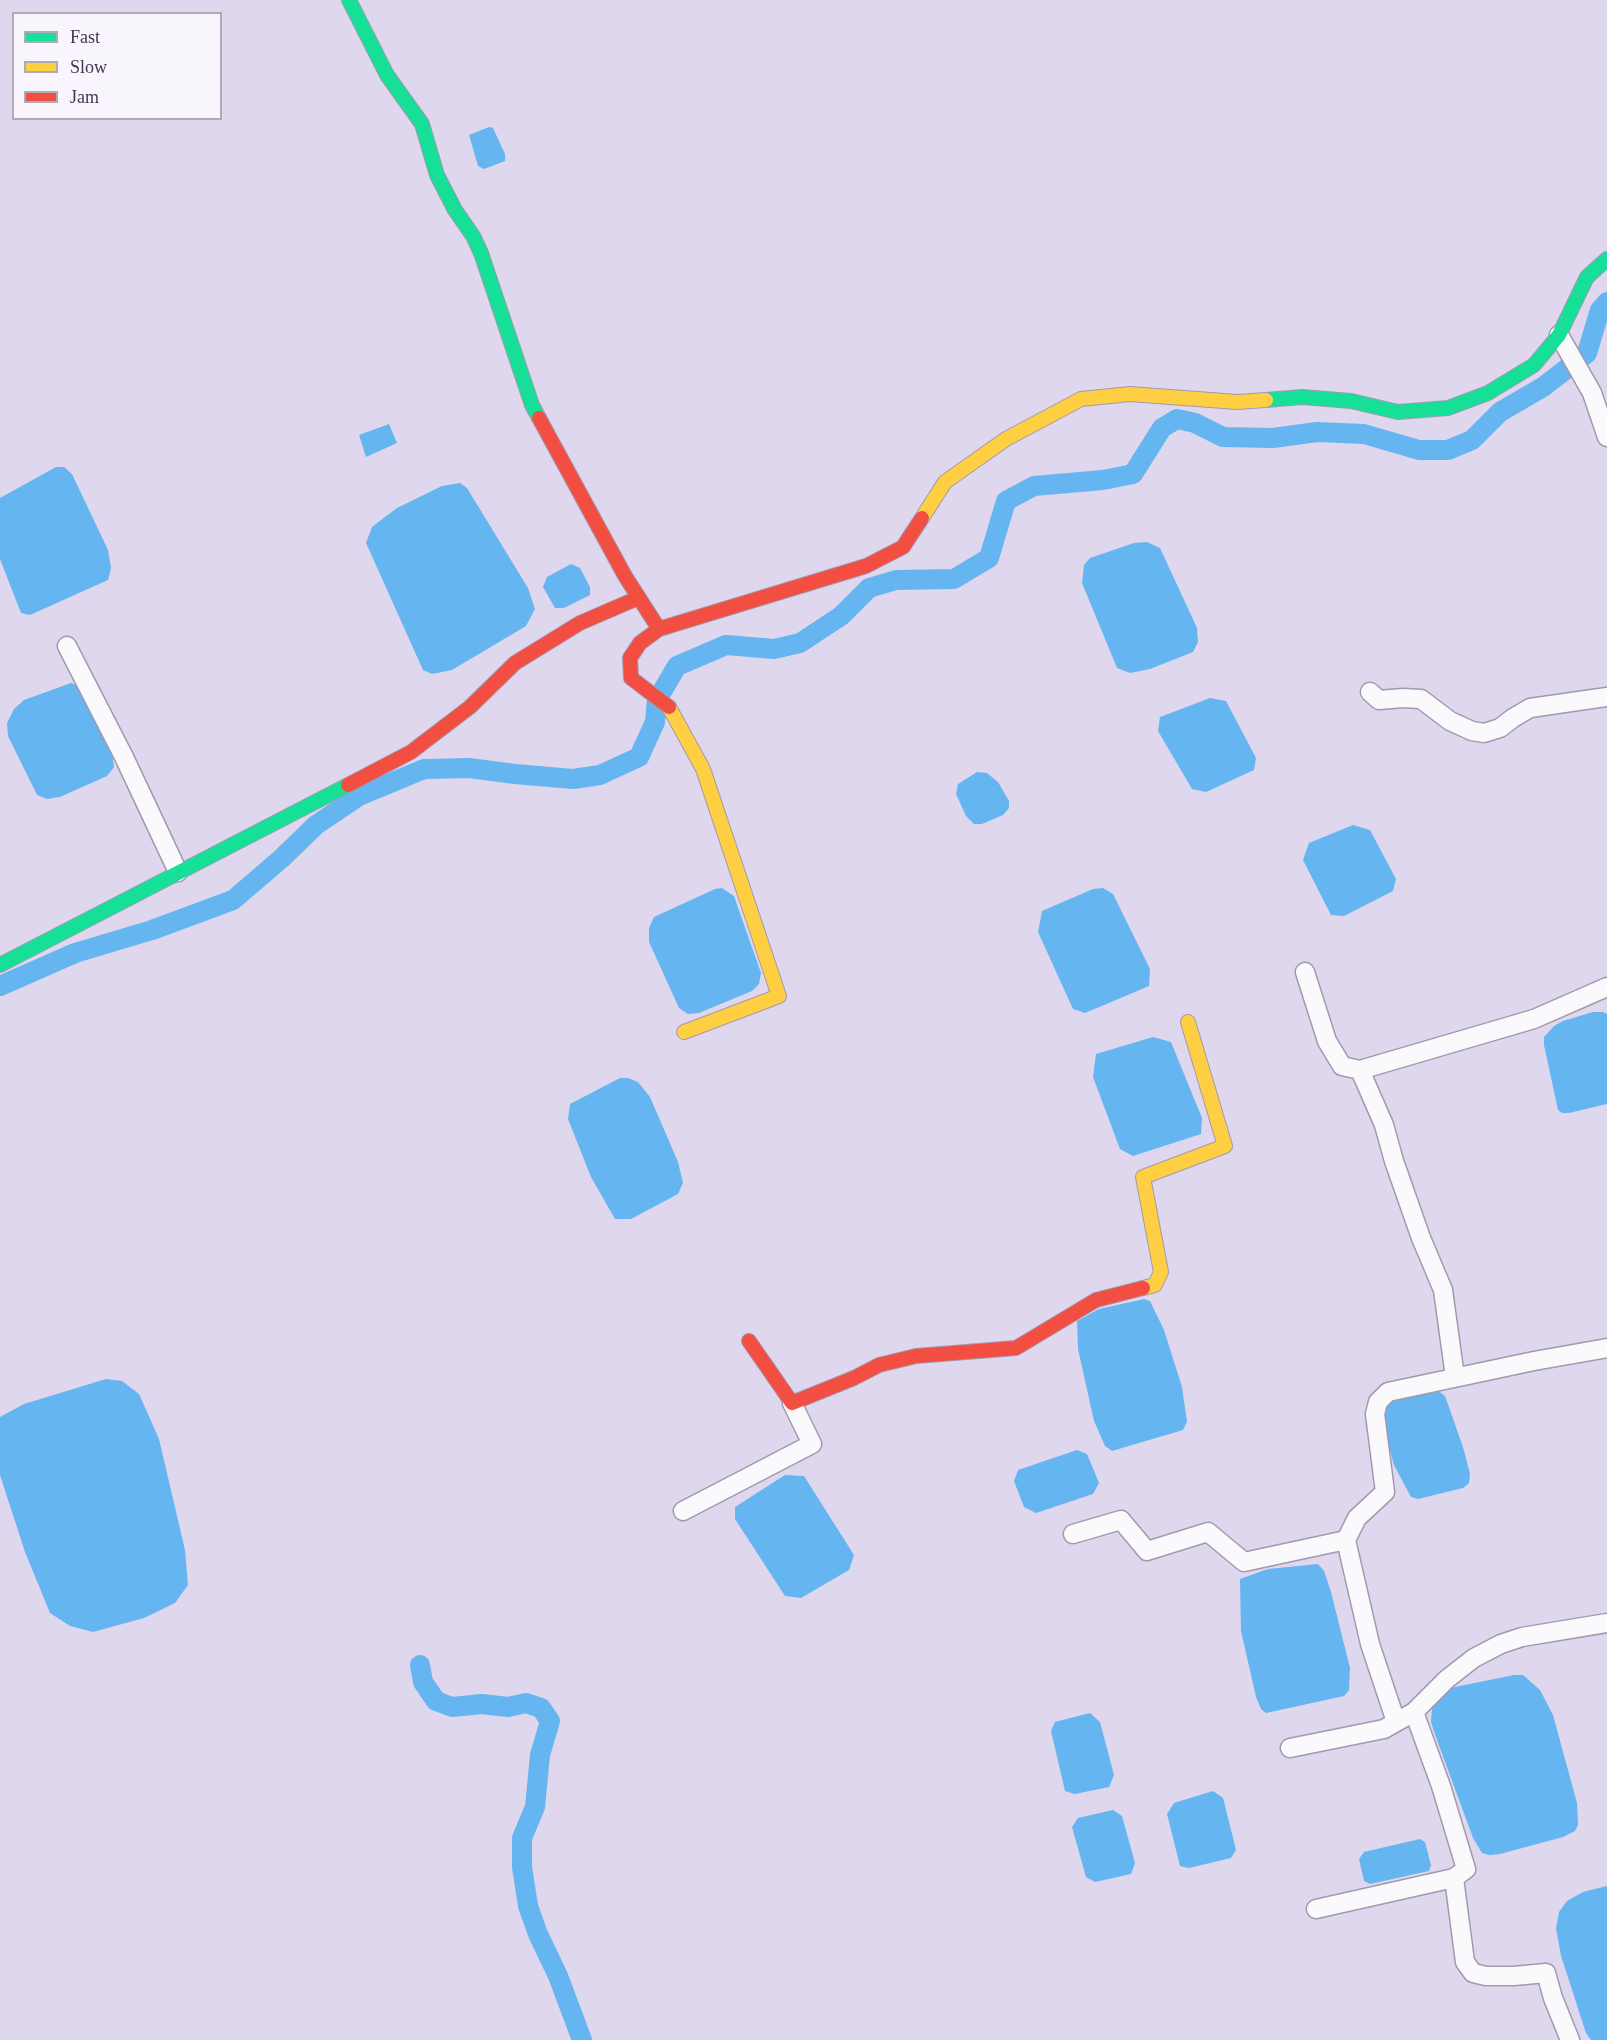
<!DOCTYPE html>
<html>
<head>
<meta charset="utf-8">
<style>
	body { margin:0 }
	#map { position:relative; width:1607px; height:2040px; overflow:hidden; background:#dfd7ed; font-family:Georgia,serif }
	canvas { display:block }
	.legend { position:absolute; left:12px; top:12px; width:210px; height:108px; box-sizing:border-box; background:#f8f5fc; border:2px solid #afa9b8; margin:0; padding:8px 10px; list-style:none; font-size:18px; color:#423653 }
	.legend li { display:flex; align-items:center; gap:12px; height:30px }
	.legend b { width:30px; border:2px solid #afa9b8 }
</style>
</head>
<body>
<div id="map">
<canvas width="1607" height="2040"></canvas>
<ul class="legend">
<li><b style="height:8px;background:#16e098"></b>Fast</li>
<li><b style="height:8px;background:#ffcf43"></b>Slow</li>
<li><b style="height:8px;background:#f24e42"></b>Jam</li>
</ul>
</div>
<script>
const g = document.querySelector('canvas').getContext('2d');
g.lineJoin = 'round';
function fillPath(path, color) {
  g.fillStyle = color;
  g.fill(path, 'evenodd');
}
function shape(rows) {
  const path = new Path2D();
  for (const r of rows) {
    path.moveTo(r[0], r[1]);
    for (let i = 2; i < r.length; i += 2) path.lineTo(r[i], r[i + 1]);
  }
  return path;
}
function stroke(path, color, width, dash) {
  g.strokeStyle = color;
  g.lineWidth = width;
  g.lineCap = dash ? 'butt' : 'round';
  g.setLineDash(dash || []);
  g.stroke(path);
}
fillPath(shape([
	[489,127,493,128,505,154,505,161,484,169,478,166,469,135],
	[389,424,397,443,366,457,359,435],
	[56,467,64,467,72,474,108,550,111,568,108,580,30,615,21,613,0,559,0,498],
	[460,483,467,488,528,588,535,609,526,626,452,670,432,674,423,670,366,543,372,527,397,508,442,486],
	[1147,542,1160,548,1197,628,1198,642,1193,652,1150,669,1130,673,1117,668,1082,583,1084,565,1090,558,1134,543],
	[571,564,580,568,590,587,590,595,564,608,555,608,543,587,547,577],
	[71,683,77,685,112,753,114,767,107,776,60,797,47,799,37,795,8,736,7,723,14,709,24,700],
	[1210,698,1226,701,1256,758,1254,770,1206,792,1192,789,1158,731,1160,717],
	[977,772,987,773,998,782,1009,801,1009,808,1003,815,982,824,974,824,966,816,956,794,958,784],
	[1353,825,1370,830,1396,879,1393,891,1344,916,1331,915,1303,860,1309,843],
	[722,888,734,896,761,973,759,984,752,991,699,1013,688,1014,679,1008,649,942,649,928,654,917,715,889],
	[1103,888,1113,894,1150,969,1149,986,1085,1013,1073,1009,1038,932,1042,911,1093,889],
	[1593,1012,1603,1012,1607,1014,1607,1104,1569,1113,1562,1113,1558,1110,1544,1045,1544,1037,1554,1026,1563,1021],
	[1153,1037,1171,1042,1202,1118,1201,1134,1133,1156,1120,1149,1093,1077,1096,1054],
	[620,1078,628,1078,638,1082,650,1097,678,1162,683,1183,678,1194,631,1219,615,1219,591,1177,568,1119,570,1104],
	[1144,1299,1150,1301,1164,1330,1182,1387,1187,1422,1183,1430,1112,1451,1105,1446,1094,1421,1078,1349,1077,1321,1099,1309],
	[106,1379,122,1381,139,1394,159,1439,185,1550,188,1585,175,1603,144,1618,93,1632,70,1626,50,1613,25,1552,0,1475,0,1417,24,1404],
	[1437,1390,1445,1396,1463,1447,1470,1474,1469,1483,1463,1488,1418,1499,1411,1497,1394,1465,1380,1414,1381,1407,1393,1399],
	[1077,1450,1087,1454,1099,1483,1093,1494,1036,1513,1024,1507,1014,1481,1018,1470],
	[785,1475,804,1476,854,1555,849,1570,801,1598,785,1596,735,1519,735,1507],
	[1318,1564,1324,1571,1331,1592,1350,1668,1349,1690,1344,1696,1266,1713,1261,1709,1256,1697,1241,1631,1240,1579,1268,1569],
	[1514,1675,1523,1675,1540,1690,1553,1715,1577,1803,1578,1825,1575,1831,1563,1837,1500,1854,1490,1855,1482,1853,1473,1838,1437,1740,1431,1722,1432,1709,1436,1699,1445,1691,1455,1687],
	[1090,1713,1100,1722,1114,1775,1109,1787,1075,1794,1065,1791,1051,1731,1055,1722],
	[1213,1791,1223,1798,1236,1850,1231,1858,1189,1868,1180,1866,1167,1814,1174,1803],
	[1113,1810,1122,1816,1135,1863,1131,1874,1095,1882,1086,1877,1072,1827,1078,1818],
	[1420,1839,1425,1842,1431,1865,1429,1871,1370,1884,1364,1881,1359,1859,1364,1852],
	[1607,1886,1607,2040,1591,2040,1586,2033,1561,1956,1556,1928,1559,1912,1567,1901,1583,1892]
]), '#65b5f1');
stroke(shape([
	[0,986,75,953,152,930,233,900,282,858,316,825,359,796,424,769,469,768,515,774,573,779,600,775,639,757,655,722,657,700,677,666,726,645,774,649,800,643,841,616,869,588,896,580,954,579,989,558,1006,501,1034,486,1103,480,1133,474,1162,428,1177,419,1195,423,1223,437,1273,438,1317,432,1364,434,1419,450,1448,450,1472,440,1500,412,1543,387,1587,353,1600,310,1607,302],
	[420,1665,423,1682,436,1701,452,1707,482,1704,508,1707,526,1703,541,1708,550,1721,540,1755,535,1807,522,1838,522,1867,528,1906,538,1934,558,1976,582,2040]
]), '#65b5f1', 20);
const street = shape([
	[1559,335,1592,393,1607,437],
	[67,646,124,757,178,872],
	[1370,692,1379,700,1403,698,1421,699,1450,721,1472,731,1484,733,1500,728,1513,718,1530,708,1607,697],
	[1305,972,1327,1041,1342,1066,1360,1070,1384,1125,1394,1161,1421,1238,1443,1290,1455,1377],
	[1360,1070,1534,1019,1607,987],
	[683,1511,812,1444,792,1403],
	[1073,1534,1121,1520,1147,1551,1208,1532,1244,1562,1346,1540],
	[1396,1722,1370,1644,1346,1540,1357,1518,1385,1492,1375,1414,1378,1402,1388,1392,1534,1361,1607,1348],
	[1290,1748,1384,1729,1414,1712,1447,1679,1474,1658,1501,1644,1522,1637,1607,1623],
	[1454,1878,1465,1962,1473,1973,1486,1976,1514,1976,1546,1973,1553,1998,1570,2040],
	[1316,1909,1454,1878,1466,1869,1441,1786,1414,1712]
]);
const fast = shape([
	[349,0,387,75,422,124,437,175,455,210,473,236,481,253,532,405,539,418],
	[1266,400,1302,397,1351,401,1398,412,1448,408,1488,393,1534,365,1559,335,1587,277,1607,259],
	[0,965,348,785]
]);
const slow = shape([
	[922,518,945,482,1006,439,1081,399,1130,394,1237,402,1266,400],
	[669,707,703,769,779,996,684,1032],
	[1143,1288,1155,1285,1161,1272,1143,1177,1225,1146,1188,1022]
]);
const jam = shape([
	[539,418,625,576,659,629],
	[669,707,631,678,630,658,640,643,659,629,866,566,903,547,922,518],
	[348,785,411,752,470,707,515,663,580,623,638,598],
	[749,1341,792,1403,854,1378,879,1365,916,1356,1016,1348,1096,1300,1143,1288]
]);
stroke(street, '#a299af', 21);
stroke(fast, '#a299af', 16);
stroke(slow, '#a299af', 16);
stroke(jam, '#a299af', 16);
stroke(street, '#faf9fc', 18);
stroke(fast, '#16e098', 14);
stroke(slow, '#ffcf43', 14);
stroke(jam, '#f24e42', 14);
</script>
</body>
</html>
